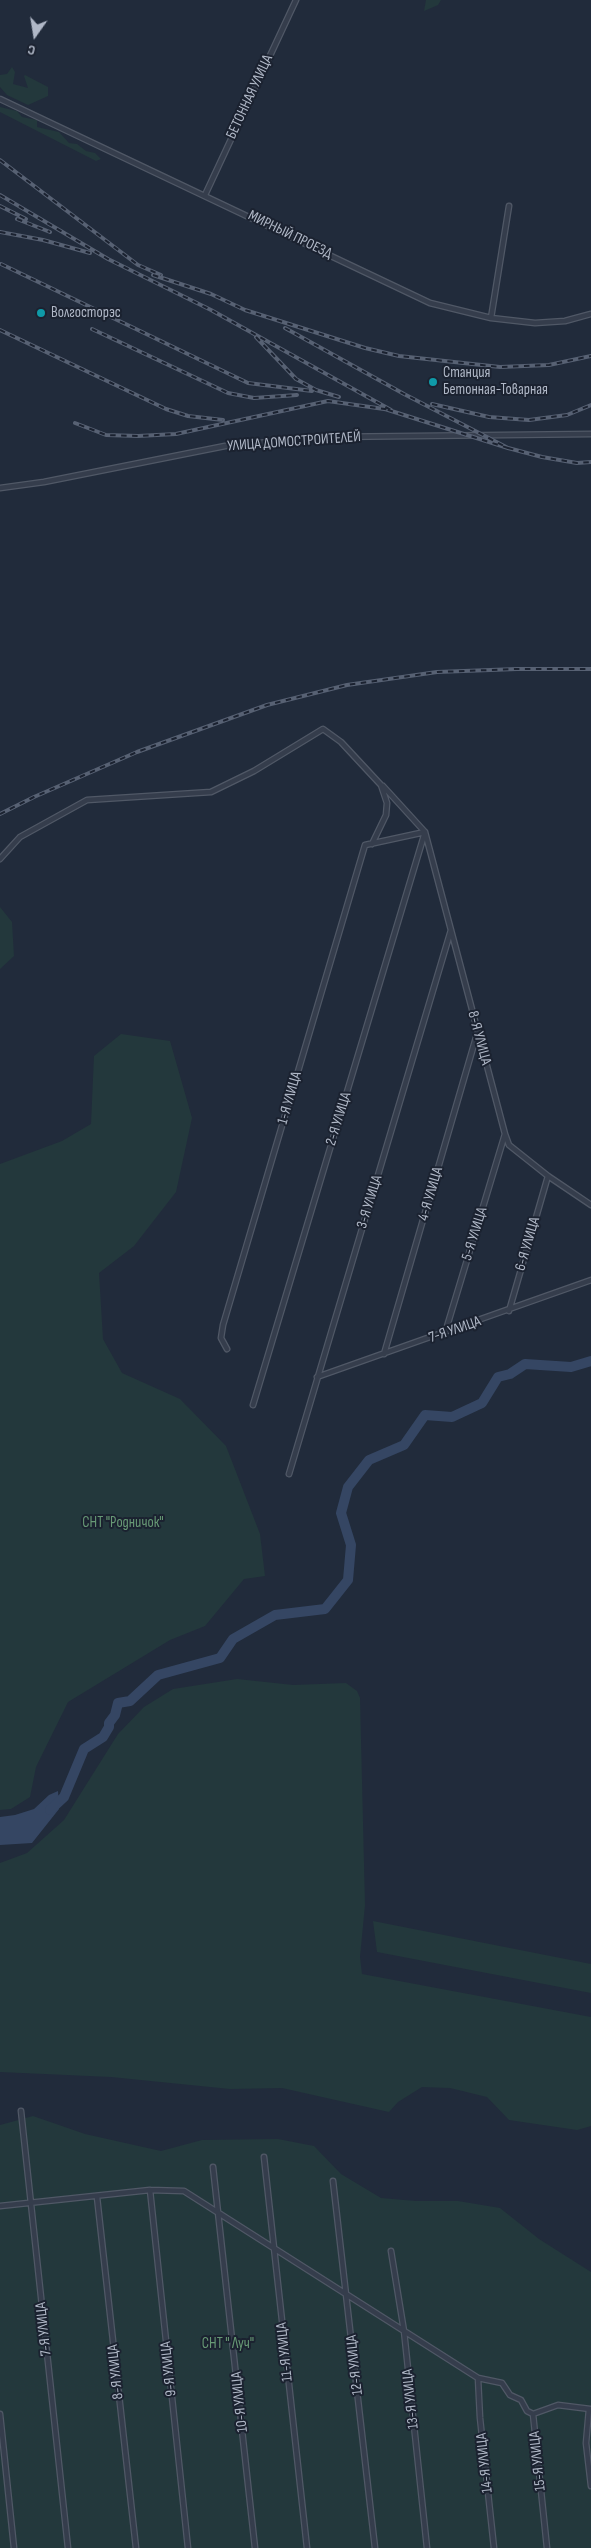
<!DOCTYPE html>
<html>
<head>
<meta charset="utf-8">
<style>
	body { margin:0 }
	#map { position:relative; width:591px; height:2548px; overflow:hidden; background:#212b3b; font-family:"Sofia Sans Condensed",sans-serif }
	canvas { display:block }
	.north { position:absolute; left:10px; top:10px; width:50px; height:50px; -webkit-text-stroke:4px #1b2230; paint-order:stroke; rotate:193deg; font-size:14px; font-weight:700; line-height:20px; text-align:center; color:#b0b8c7 }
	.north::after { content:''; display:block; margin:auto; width:18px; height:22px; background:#b0b8c7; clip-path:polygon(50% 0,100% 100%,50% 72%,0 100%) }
</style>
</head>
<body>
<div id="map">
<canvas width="591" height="2548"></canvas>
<div class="north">С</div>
</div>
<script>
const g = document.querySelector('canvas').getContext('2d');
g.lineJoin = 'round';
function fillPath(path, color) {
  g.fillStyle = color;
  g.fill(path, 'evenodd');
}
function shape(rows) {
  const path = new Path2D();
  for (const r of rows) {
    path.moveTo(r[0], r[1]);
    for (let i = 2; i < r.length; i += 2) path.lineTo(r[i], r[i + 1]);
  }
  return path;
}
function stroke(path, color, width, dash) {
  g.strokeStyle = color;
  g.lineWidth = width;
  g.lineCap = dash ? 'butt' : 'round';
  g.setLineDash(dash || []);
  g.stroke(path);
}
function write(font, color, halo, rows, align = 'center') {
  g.font = font + ' "Sofia Sans Condensed",sans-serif';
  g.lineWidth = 4;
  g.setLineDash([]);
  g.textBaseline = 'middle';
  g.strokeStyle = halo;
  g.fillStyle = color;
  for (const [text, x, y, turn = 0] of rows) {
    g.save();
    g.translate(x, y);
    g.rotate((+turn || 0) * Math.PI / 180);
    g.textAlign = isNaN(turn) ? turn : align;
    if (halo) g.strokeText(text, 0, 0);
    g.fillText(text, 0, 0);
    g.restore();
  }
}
fillPath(shape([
	[426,0,441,0,438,5,424,11],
	[12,67,15,72,13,84,28,88,24,76,25,75,48,87,48,96,28,105,7,95,0,87,0,75,7,74],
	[0,107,17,111,22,117,37,120,37,127,59,132,69,143,77,144,86,151,95,153,101,159,96,161,0,112],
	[0,907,12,922,14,956,0,969],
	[121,1034,170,1041,192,1118,176,1192,134,1246,99,1273,103,1339,122,1373,180,1399,226,1446,260,1534,265,1576,244,1579,205,1626,170,1640,68,1702,36,1767,30,1797,11,1809,0,1810,0,1164,62,1141,91,1124,94,1056],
	[237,1679,293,1685,346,1683,357,1691,360,1698,365,1905,360,1957,362,1974,591,2017,591,2126,577,2130,509,2120,487,2097,450,2088,422,2087,398,2102,389,2112,282,2088,230,2089,111,2077,0,2072,0,1863,27,1853,64,1820,118,1734,144,1707,173,1689],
	[373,1921,591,1964,591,1993,377,1952],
	[33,2116,85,2134,161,2151,202,2140,278,2139,314,2146,341,2174,381,2198,416,2201,458,2201,500,2208,539,2239,591,2272,591,2548,0,2548,0,2125]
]), '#23383c');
fillPath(shape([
	[58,1791,59,1809,32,1843,0,1845,0,1817,15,1815,34,1809,49,1795]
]), '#354663');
stroke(shape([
	[50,1810,64,1797,84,1749,103,1737,109,1727,109,1723,115,1715,118,1703,130,1701,158,1675,220,1658,233,1639,275,1615,325,1609,348,1580,351,1545,341,1513,348,1487,369,1460,404,1445,425,1415,452,1417,482,1403,498,1377,510,1374,525,1364,571,1367,591,1361]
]), '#354663', 10);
const street = shape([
	[0,99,430,303,491,318,535,323,565,321,591,314],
	[205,195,296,0],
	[491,318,509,206],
	[0,488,44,482,225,446,326,437,591,434],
	[383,786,425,832,505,1134,509,1145,548,1176,591,1205],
	[0,859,20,837,87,800,211,792,254,771,323,729,341,742,381,785,387,803,386,815,372,844],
	[509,1311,548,1176],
	[445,1333,505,1134],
	[227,1349,221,1338,223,1325,365,845,425,832],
	[384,1354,477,1034],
	[317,1377,591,1280],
	[253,1405,425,832],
	[289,1474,451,930],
	[21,2111,68,2548],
	[264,2157,307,2548],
	[213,2167,255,2548],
	[333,2181,375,2548],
	[150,2190,188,2548],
	[97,2197,136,2548],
	[0,2206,150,2190,184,2191,478,2378,502,2383,510,2395,521,2400,527,2411,533,2414,547,2548],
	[391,2251,404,2331,427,2548],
	[478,2378,480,2418,494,2548],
	[589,2409,586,2443,591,2486],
	[0,2414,14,2548],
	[533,2414,558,2405,590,2409]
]);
stroke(street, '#505866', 7);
stroke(street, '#353d4c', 4.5);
const rail = shape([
	[0,160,138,265,161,275],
	[0,195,108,259,211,310,391,410,328,401,176,434,138,436,106,435,75,423],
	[0,206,26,219],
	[17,219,50,232],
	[0,232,43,240,90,253],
	[1,264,248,383,312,391],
	[153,275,211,294,245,310,365,348,399,356,500,367,549,365,591,356],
	[285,328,404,394,508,448,385,409],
	[92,329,228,393,254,398,297,395],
	[0,330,166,409,188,416,223,420],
	[256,337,296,379,316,390,339,397],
	[432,404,489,417,529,420,567,415,591,405],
	[508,448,542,457,577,463,591,462],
	[0,814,34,797,137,752,267,705,347,685,437,672,517,669,591,669]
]);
stroke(rail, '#576173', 4);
stroke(rail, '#1b2230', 2, [5.5]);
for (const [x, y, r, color] of [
	[41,313,5,"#0f9aa8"],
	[433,382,5,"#0f9aa8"]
]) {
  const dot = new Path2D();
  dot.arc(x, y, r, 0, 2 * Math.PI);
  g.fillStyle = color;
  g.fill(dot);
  stroke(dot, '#1b2230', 2);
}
write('15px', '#b0b8c7', '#1b2230', [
	["БЕТОННАЯ УЛИЦА",250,97,-65],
	["МИРНЫЙ ПРОЕЗД",290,235,26],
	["УЛИЦА ДОМОСТРОИТЕЛЕЙ",294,442,-4],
	["8-Я УЛИЦА",479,1038,75],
	["1-Я УЛИЦА",290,1098,-74],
	["2-Я УЛИЦА",339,1119,-73],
	["4-Я УЛИЦА",431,1194,-74],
	["3-Я УЛИЦА",370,1202,-73],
	["5-Я УЛИЦА",475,1234,-73],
	["6-Я УЛИЦА",528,1244,-74],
	["7-Я УЛИЦА",455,1330,-19],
	["7-Я УЛИЦА",44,2329,-96],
	["11-Я УЛИЦА",285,2352,-96],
	["12-Я УЛИЦА",355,2365,-96],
	["9-Я УЛИЦА",169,2369,-96],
	["8-Я УЛИЦА",116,2372,-96],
	["13-Я УЛИЦА",411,2399,-96],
	["10-Я УЛИЦА",240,2402,-96],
	["15-Я УЛИЦА",538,2461,-96],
	["14-Я УЛИЦА",485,2463,-96]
]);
write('15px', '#b0b8c7', '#1b2230', [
	["Волгосторэс",51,313],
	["Станция",443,373],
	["Бетонная-Товарная",443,390]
], 'left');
write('15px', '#679975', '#1b2230', [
	["СНТ \"Родничок\"",123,1523],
	["СНТ \" Луч\"",228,2344]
]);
</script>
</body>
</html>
